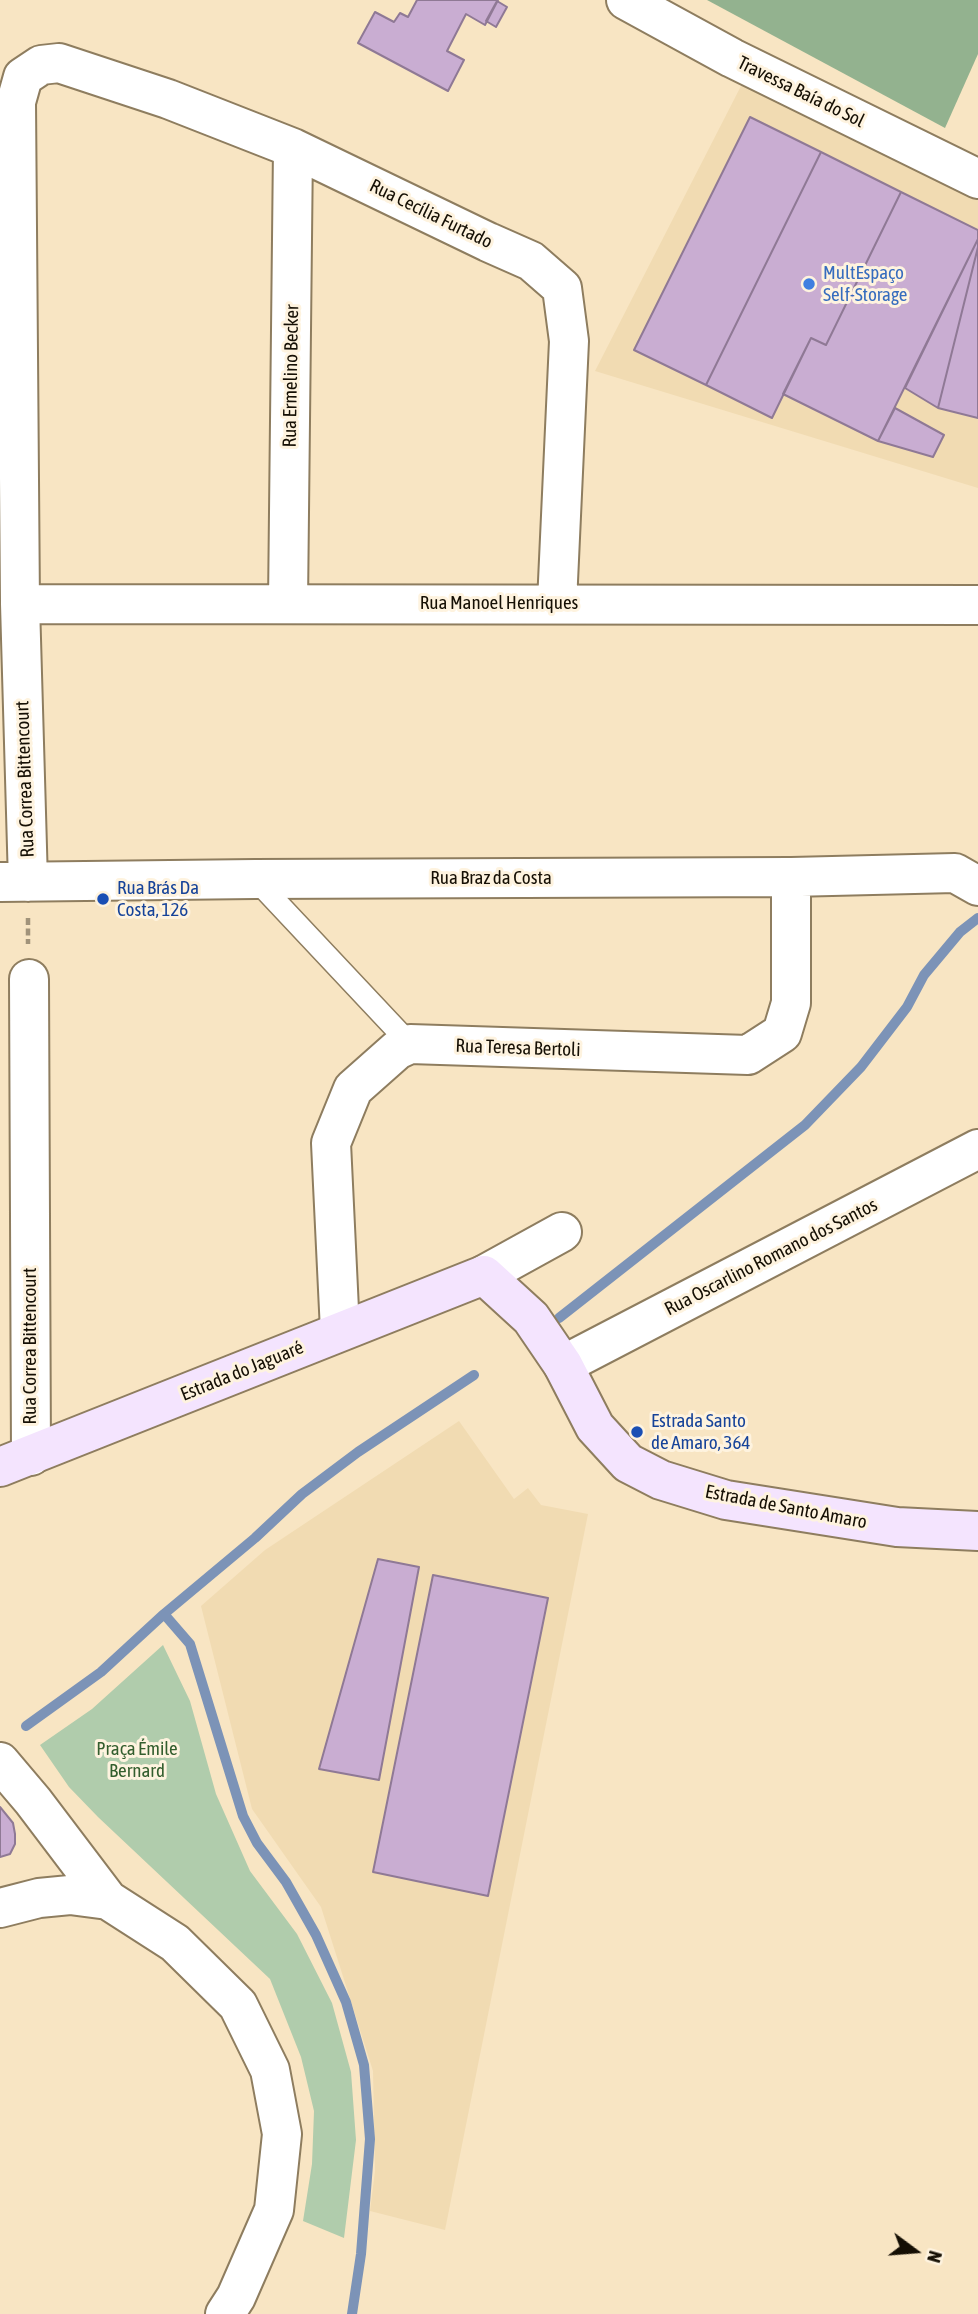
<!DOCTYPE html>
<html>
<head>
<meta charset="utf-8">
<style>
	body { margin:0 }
	#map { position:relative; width:978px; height:2314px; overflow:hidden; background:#f8e5c3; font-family:"Asap Condensed",sans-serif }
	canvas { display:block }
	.north { position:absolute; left:880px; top:2216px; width:70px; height:70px; -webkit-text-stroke:5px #fef3df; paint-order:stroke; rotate:106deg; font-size:19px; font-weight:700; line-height:28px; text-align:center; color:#150f04 }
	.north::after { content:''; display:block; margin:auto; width:24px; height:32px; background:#150f04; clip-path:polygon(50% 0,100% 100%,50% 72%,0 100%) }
</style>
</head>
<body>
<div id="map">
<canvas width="978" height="2314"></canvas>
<div class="north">N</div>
</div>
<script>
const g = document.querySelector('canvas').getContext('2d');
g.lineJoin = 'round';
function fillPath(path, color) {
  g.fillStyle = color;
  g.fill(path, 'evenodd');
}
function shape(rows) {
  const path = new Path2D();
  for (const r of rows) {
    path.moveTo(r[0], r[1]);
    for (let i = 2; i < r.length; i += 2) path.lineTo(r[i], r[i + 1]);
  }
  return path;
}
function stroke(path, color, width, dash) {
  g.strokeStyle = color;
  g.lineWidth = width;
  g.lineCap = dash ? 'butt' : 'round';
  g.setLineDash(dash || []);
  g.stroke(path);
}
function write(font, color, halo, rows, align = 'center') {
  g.font = font + ' "Asap Condensed",sans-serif';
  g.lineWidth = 6;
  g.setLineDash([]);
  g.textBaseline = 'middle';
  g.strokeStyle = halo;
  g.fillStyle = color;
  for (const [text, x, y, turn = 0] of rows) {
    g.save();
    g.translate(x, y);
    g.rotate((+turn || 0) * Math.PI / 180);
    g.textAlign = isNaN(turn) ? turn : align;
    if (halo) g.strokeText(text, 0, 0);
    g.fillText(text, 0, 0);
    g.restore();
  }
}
fillPath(shape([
	[742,84,978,197,978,488,595,371],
	[459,1421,514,1499,528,1488,541,1505,588,1514,445,2230,370,2211,375,2171,373,2071,321,1907,252,1809,201,1606,265,1550]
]), '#f1dbb2');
fillPath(shape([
	[163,1645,190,1701,216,1794,250,1871,297,1934,332,2003,351,2072,356,2140,344,2238,303,2221,312,2164,314,2111,301,2057,270,1979,98,1817,69,1787,40,1745,92,1709]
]), '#b0ccac');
fillPath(shape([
	[707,0,978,0,978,54,945,128]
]), '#93b28f');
stroke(shape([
	[559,1318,805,1125,861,1067,907,1007,924,975,960,932,978,918],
	[164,1614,190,1644,243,1816,257,1843,286,1882,316,1935,346,2002,364,2065,370,2139,361,2254,352,2314],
	[26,1726,101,1672,164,1614,255,1538,302,1494,358,1452,474,1375]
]), '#7c93b7', 10);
const building = shape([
	[417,0,498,0,485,25,466,14,447,51,464,60,448,91,358,43,375,12,394,22,400,13,408,17,417,0],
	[497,1,507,7,496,27,486,21,497,1],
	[750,117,821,152,706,385,634,350,750,117],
	[821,152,901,192,826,345,811,338,772,418,706,385,821,152],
	[901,192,978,230,978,239,878,441,783,394,811,338,826,345,901,192],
	[978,239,978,247,938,408,905,388,978,239],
	[978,247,978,418,938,408,978,247],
	[895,408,944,435,933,457,878,441,895,408],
	[378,1559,419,1567,379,1780,319,1769,378,1559],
	[433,1575,548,1598,488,1896,373,1872,433,1575],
	[0,1807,13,1823,15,1834,15,1844,10,1854,0,1857,0,1807]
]);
fillPath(building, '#c9add2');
stroke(building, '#8f7995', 2);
const lane = shape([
	[255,879,410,1044]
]);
const street = shape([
	[626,0,732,58,978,179],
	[288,603,293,148],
	[20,604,978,605],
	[0,882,255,879,791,877,955,873,978,886],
	[28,882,20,604,16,102,23,77,41,65,59,63,168,99,293,148,488,242,531,261,562,288,569,341,557,603],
	[29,979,31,1456],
	[484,1275,562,1232],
	[340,1331,331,1143,353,1089,397,1050,410,1044,748,1055,782,1033,791,1003,791,877],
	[563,1365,978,1149],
	[0,1762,33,1801,108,1900],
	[0,1908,39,1898,70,1895,108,1900,175,1943,238,2005,270,2070,282,2134,274,2210,236,2297,225,2314]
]);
const secondary = shape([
	[0,1467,484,1275,531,1318,563,1365,595,1427,628,1463,661,1480,726,1500,897,1527,978,1531]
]);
stroke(lane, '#8e7d5f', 24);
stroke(street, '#8e7d5f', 42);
stroke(secondary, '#8e7d5f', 42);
stroke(shape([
	[28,918,28,944]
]), '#a1937a', 4.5, [7, 3.5]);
stroke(lane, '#fff', 21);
stroke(street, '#fff', 38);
stroke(secondary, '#f4e4fe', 38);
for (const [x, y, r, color] of [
	[809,284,7,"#3f7fe0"],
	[103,899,7,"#1a4fb4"],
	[637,1432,7,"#1a4fb4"]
]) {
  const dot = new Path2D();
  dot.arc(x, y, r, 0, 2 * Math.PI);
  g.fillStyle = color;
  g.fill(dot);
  stroke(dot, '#fef3df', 2.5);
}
write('19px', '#150f04', '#fef3df', [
	["Travessa Baía do Sol",801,92,26],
	["Rua Cecília Furtado",431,214,26],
	["Rua Ermelino Becker",291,376,-89],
	["Rua Manoel Henriques",499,603],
	["Rua Correa Bittencourt",25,779,-92],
	["Rua Braz da Costa",491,878],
	["Rua Teresa Bertoli",518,1048,2],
	["Rua Oscarlino Romano dos Santos",771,1257,-27],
	["Rua Correa Bittencourt",30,1346,-90],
	["Estrada do Jaguaré",242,1371,-22],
	["Estrada de Santo Amaro",786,1507,11]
]);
write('19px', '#366cbe', '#fef3df', [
	["MultEspaço",823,273],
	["Self-Storage",823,295]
], 'left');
write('19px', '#164399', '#fef3df', [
	["Rua Brás Da",117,888],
	["Costa, 126",117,910],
	["Estrada Santo",651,1421],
	["de Amaro, 364",651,1443]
], 'left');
write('19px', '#335e2e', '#fef3df', [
	["Praça Émile",137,1749],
	["Bernard",137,1771]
]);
</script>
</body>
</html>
